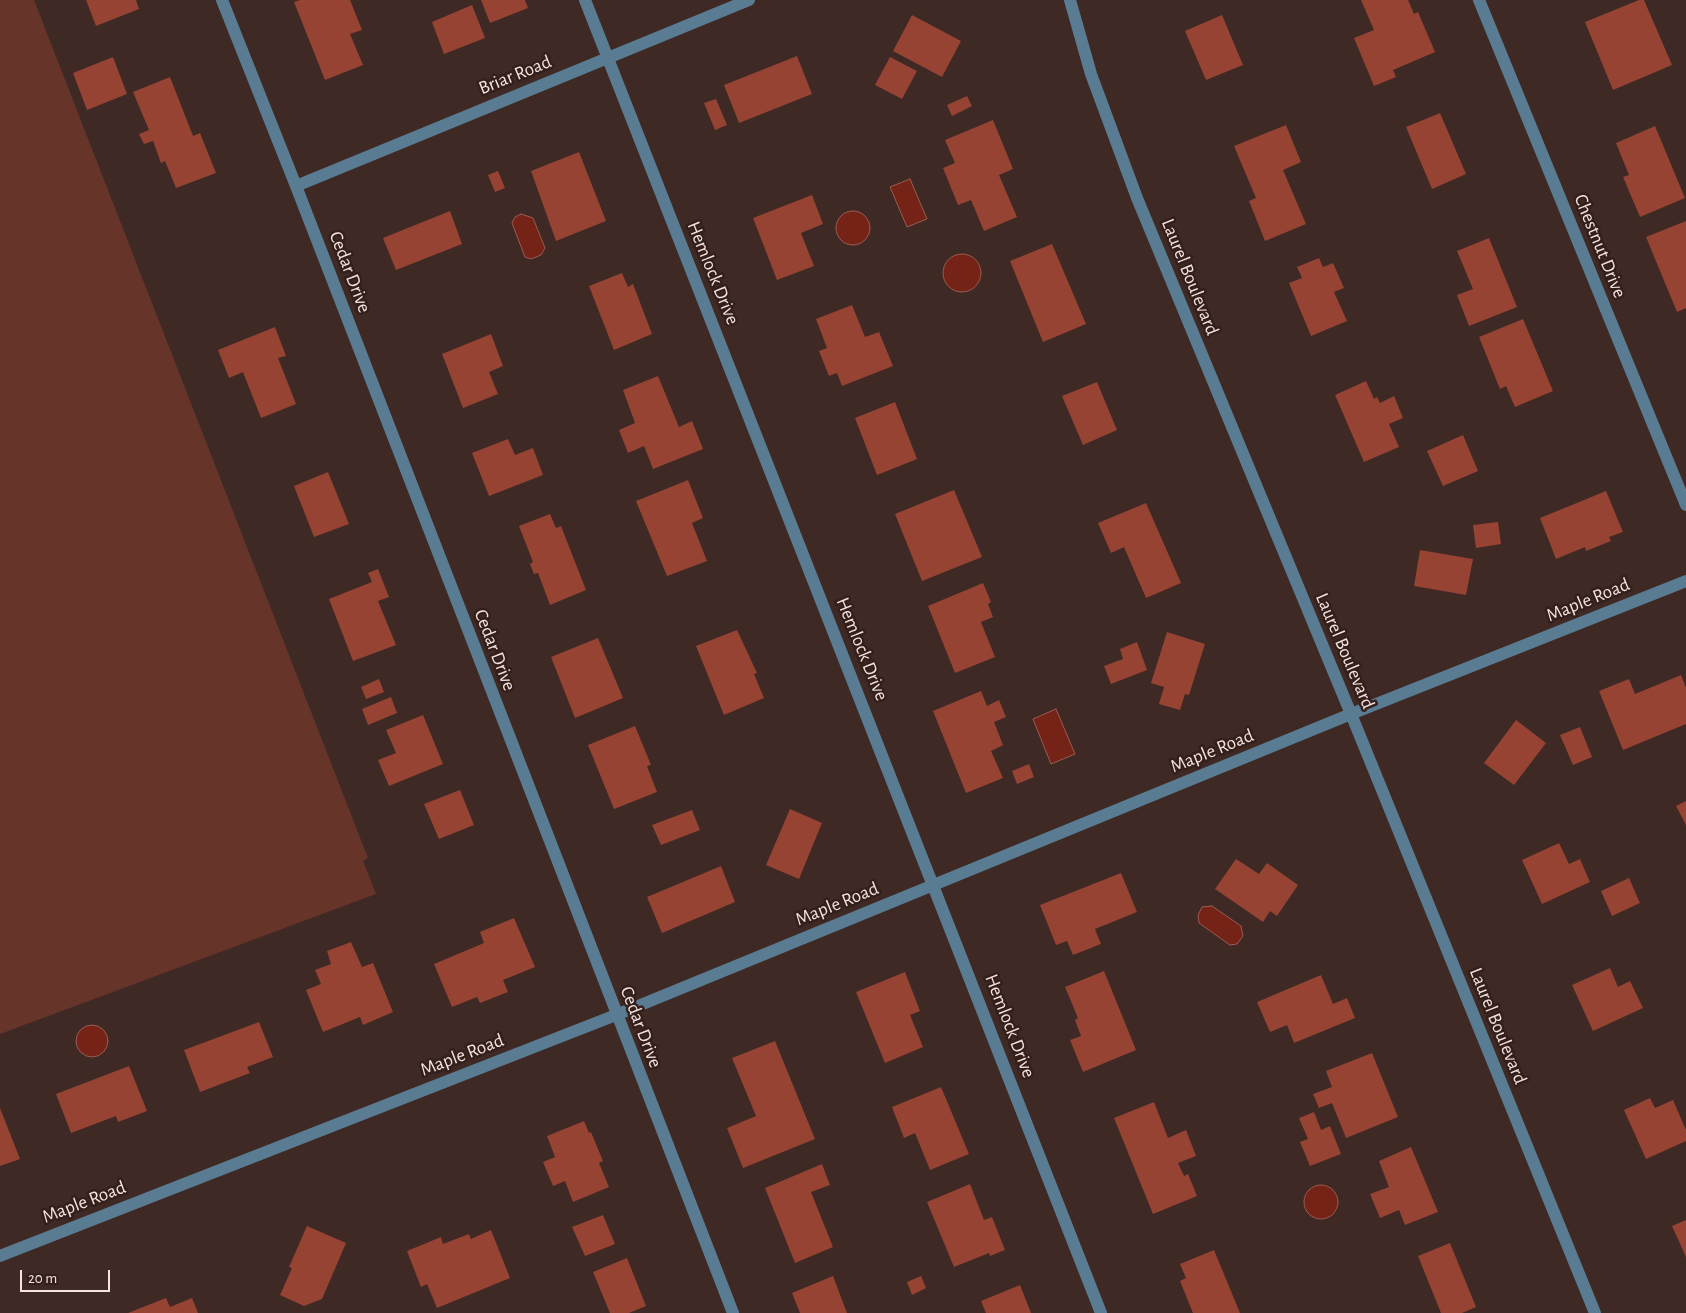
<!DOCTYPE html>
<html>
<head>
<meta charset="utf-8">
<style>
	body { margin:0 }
	#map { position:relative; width:1686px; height:1313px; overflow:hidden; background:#3e2924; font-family:"Alegreya Sans",sans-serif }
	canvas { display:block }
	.scale { position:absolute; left:20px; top:1270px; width:90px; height:22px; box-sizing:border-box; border:2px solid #f3e4e1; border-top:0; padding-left:6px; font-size:15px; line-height:18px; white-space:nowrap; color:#f3e4e1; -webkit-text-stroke:4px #341f1b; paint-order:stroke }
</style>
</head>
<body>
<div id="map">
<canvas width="1686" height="1313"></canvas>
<div class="scale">20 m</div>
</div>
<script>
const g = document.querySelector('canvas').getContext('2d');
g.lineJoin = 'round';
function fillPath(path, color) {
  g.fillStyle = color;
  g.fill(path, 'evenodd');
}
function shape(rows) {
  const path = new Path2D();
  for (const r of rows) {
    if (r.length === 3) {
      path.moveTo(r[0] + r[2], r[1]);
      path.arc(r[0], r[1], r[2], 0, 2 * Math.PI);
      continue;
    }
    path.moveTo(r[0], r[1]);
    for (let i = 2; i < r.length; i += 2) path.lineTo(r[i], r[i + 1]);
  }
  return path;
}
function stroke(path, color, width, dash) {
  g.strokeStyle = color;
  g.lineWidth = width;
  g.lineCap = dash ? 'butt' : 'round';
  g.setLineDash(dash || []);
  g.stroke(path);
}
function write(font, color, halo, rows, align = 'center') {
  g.font = font + ' "Alegreya Sans",sans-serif';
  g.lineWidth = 5;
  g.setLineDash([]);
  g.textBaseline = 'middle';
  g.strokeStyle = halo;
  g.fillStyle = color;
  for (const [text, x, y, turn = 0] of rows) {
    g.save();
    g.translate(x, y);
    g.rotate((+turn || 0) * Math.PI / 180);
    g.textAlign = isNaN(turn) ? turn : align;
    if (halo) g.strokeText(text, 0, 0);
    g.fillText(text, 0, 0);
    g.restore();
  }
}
fillPath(shape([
	[0,0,34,0,368,858,363,861,376,894,0,1034]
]), '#67342a');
const water = shape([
	[910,179,927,219,907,227,890,187,910,179],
	[853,228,17],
	[521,214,533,218,545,248,541,255,531,259,525,257,512,223,515,217,521,214],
	[962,273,19],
	[1056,709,1075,754,1051,764,1033,719,1056,709],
	[1212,906,1241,926,1243,936,1237,944,1230,945,1199,923,1198,915,1202,907,1212,906],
	[92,1041,16],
	[1321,1202,17]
]);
fillPath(water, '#742316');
stroke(water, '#9a5d53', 1);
fillPath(shape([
	[86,0,136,0,139,9,96,26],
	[300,0,350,0,362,30,350,34,363,65,325,80,294,2],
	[481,0,525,0,528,8,490,23],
	[1361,0,1408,0,1414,14,1418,12,1435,52,1393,70,1396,77,1374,86,1354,38,1374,30],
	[1639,0,1644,0,1672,65,1613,90,1585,22],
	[472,5,485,38,444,54,432,22],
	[912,15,961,41,942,77,893,51],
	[1222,15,1243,65,1206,80,1185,31],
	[797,56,812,94,739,123,724,85],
	[113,57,127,94,87,110,73,73],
	[890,57,917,71,902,99,875,85],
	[170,77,193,136,200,133,216,173,176,188,165,161,161,163,153,141,144,144,139,134,149,130,133,92],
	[967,96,972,106,952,116,947,105],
	[716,99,727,125,715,130,704,103],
	[1440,113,1466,174,1432,189,1406,127],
	[993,120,1013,169,999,175,1017,217,984,231,971,200,958,205,943,168,955,163,945,140],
	[1286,125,1301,162,1283,170,1306,224,1265,241,1249,201,1256,198,1234,146],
	[1655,126,1685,198,1640,217,1623,177,1629,175,1616,143],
	[579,152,606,221,556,241,531,171],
	[498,171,505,188,495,192,488,175],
	[812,195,823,224,801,233,814,266,777,280,753,218],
	[450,211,462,244,396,270,383,238],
	[1686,221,1686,308,1677,312,1646,237],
	[1489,238,1517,307,1469,326,1457,295,1473,289,1457,251],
	[1052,244,1086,324,1043,342,1010,261],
	[1319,258,1323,267,1333,263,1344,288,1334,292,1347,321,1311,336,1289,283,1302,278,1297,267],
	[622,273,628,287,633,284,652,334,614,350,589,286],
	[852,305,865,337,879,332,893,366,842,386,837,373,829,376,819,351,827,348,816,319],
	[1523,319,1553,391,1515,407,1506,386,1500,389,1479,337],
	[275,327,286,356,278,358,296,404,261,418,243,372,229,378,218,350],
	[491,334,503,366,489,372,498,394,463,408,442,354],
	[658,376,679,427,692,421,703,449,653,469,644,446,628,453,619,430,635,423,623,390],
	[1366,381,1374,399,1377,397,1380,403,1394,396,1403,418,1389,424,1399,447,1364,462,1335,395],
	[1097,382,1117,430,1083,445,1062,396],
	[895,402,917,459,877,475,855,418],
	[1463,435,1478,471,1443,486,1427,451],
	[508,439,515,455,533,448,543,475,489,496,472,453],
	[328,472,349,524,314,537,294,486],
	[688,480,703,518,692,523,707,561,667,576,636,501],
	[954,490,982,557,922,581,895,514],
	[1606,491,1623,532,1609,537,1611,541,1586,551,1585,547,1556,559,1540,518],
	[1146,503,1181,583,1146,598,1124,547,1111,553,1098,523],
	[550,514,556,528,561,526,586,590,550,605,538,573,534,574,530,564,533,562,519,526],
	[1498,522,1501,544,1476,548,1473,525],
	[1420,550,1473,559,1466,595,1414,586],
	[378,569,389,597,378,601,396,645,353,661,329,599,372,582,368,573],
	[983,583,991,602,988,604,993,617,981,622,995,657,955,673,928,606],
	[737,630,757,673,754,674,764,698,724,715,696,646],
	[1167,632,1205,644,1189,695,1185,694,1180,710,1159,704,1164,687,1151,683],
	[598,638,623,698,575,718,551,657],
	[1137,642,1147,670,1111,684,1104,666,1123,659,1120,649],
	[1681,675,1686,688,1686,724,1623,750,1599,691,1629,679,1635,694],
	[379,679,384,692,366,699,361,687],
	[981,691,987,706,999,700,1006,717,994,722,1003,745,991,751,1003,778,966,793,933,711],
	[391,697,397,713,368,725,362,709],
	[423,715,443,764,389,786,378,760,396,753,386,730],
	[1516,720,1546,743,1514,785,1484,763],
	[635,726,651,765,647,766,657,792,614,809,588,745],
	[1580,727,1592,757,1573,765,1560,735],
	[1029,764,1034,777,1017,784,1012,771],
	[460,790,474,825,439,839,424,804],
	[1686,801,1686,825,1676,806],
	[790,809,822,823,799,879,766,865],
	[692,810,700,830,661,845,652,825],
	[1559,843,1569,864,1580,859,1590,882,1542,904,1522,860],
	[1236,859,1259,874,1267,863,1298,885,1277,916,1270,911,1263,922,1215,889],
	[721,866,735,902,662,933,647,897],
	[1121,873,1137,912,1095,929,1101,944,1073,955,1067,941,1056,945,1040,905],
	[1629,878,1640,903,1612,916,1601,891],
	[514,918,535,967,503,980,508,992,480,1003,477,997,452,1007,434,964,484,943,480,932],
	[351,942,362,967,373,963,393,1012,363,1025,360,1017,323,1032,306,990,321,984,315,970,331,964,327,951],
	[1610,968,1618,987,1630,981,1643,1008,1593,1031,1572,985],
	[1104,971,1136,1050,1083,1072,1070,1040,1081,1036,1075,1020,1078,1018,1065,987],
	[905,972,920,1011,910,1015,923,1047,885,1063,856,992],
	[1321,975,1333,1004,1347,998,1355,1018,1294,1043,1287,1025,1270,1032,1257,1002],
	[259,1022,273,1057,247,1067,250,1073,200,1092,184,1050],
	[775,1041,815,1139,743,1168,727,1128,756,1116,732,1058],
	[1372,1053,1398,1117,1346,1138,1332,1103,1319,1108,1313,1094,1332,1087,1326,1071],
	[129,1066,147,1111,118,1122,116,1116,71,1133,56,1094],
	[941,1087,969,1154,930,1170,915,1133,904,1138,892,1107],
	[1650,1098,1655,1108,1673,1100,1686,1130,1686,1141,1646,1159,1624,1110],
	[1154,1102,1168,1138,1186,1130,1196,1156,1178,1163,1184,1176,1188,1174,1197,1196,1153,1214,1114,1118],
	[0,1108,20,1159,0,1166],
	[1314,1112,1321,1130,1330,1126,1341,1154,1310,1166,1300,1142,1308,1139,1299,1118],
	[584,1121,589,1133,591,1132,603,1161,599,1163,609,1187,573,1202,565,1181,553,1186,543,1162,555,1157,547,1136],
	[1411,1147,1438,1212,1405,1225,1399,1210,1380,1218,1370,1194,1389,1187,1379,1161],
	[822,1164,830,1185,811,1192,833,1247,795,1263,765,1188],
	[970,1184,984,1220,992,1217,1005,1250,990,1256,989,1253,954,1267,927,1202],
	[603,1215,615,1244,585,1256,572,1227],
	[1686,1220,1686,1257,1672,1226],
	[307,1226,346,1243,322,1299,304,1306,280,1295,292,1268,289,1267],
	[491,1230,510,1278,437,1308,427,1284,421,1287,407,1251,441,1237,443,1244,469,1234,471,1239],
	[1450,1243,1476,1307,1462,1313,1441,1313,1418,1256],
	[1214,1250,1240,1313,1193,1313,1180,1281,1186,1278,1180,1264],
	[627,1258,646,1306,629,1313,610,1313,593,1272],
	[833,1276,847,1313,800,1313,792,1293],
	[921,1276,926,1288,912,1295,907,1282],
	[1020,1285,1031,1313,986,1313,981,1301],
	[166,1298,170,1307,192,1298,198,1313,128,1313]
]), '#964333');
stroke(shape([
	[222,0,296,186,733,1313],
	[585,0,1101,1313],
	[1070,0,1091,74,1137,198,1351,714,1595,1313],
	[1479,0,1686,505],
	[296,186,749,0],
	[0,1256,616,1015,1351,714,1686,581]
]), '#5a7c92', 12);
write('19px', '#f3e4e1', '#341f1b', [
	["Briar Road",515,75,-22],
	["Chestnut Drive",1600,246,68],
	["Cedar Drive",350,272,69],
	["Hemlock Drive",713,273,68],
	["Laurel Boulevard",1190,277,68],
	["Maple Road",1588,600,-22],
	["Hemlock Drive",862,649,68],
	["Cedar Drive",495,650,69],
	["Laurel Boulevard",1345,651,67],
	["Maple Road",1212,751,-22],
	["Maple Road",837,904,-22],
	["Hemlock Drive",1010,1026,69],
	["Laurel Boulevard",1498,1026,68],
	["Cedar Drive",641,1027,69],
	["Maple Road",462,1055,-21],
	["Maple Road",84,1202,-21]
]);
</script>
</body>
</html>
